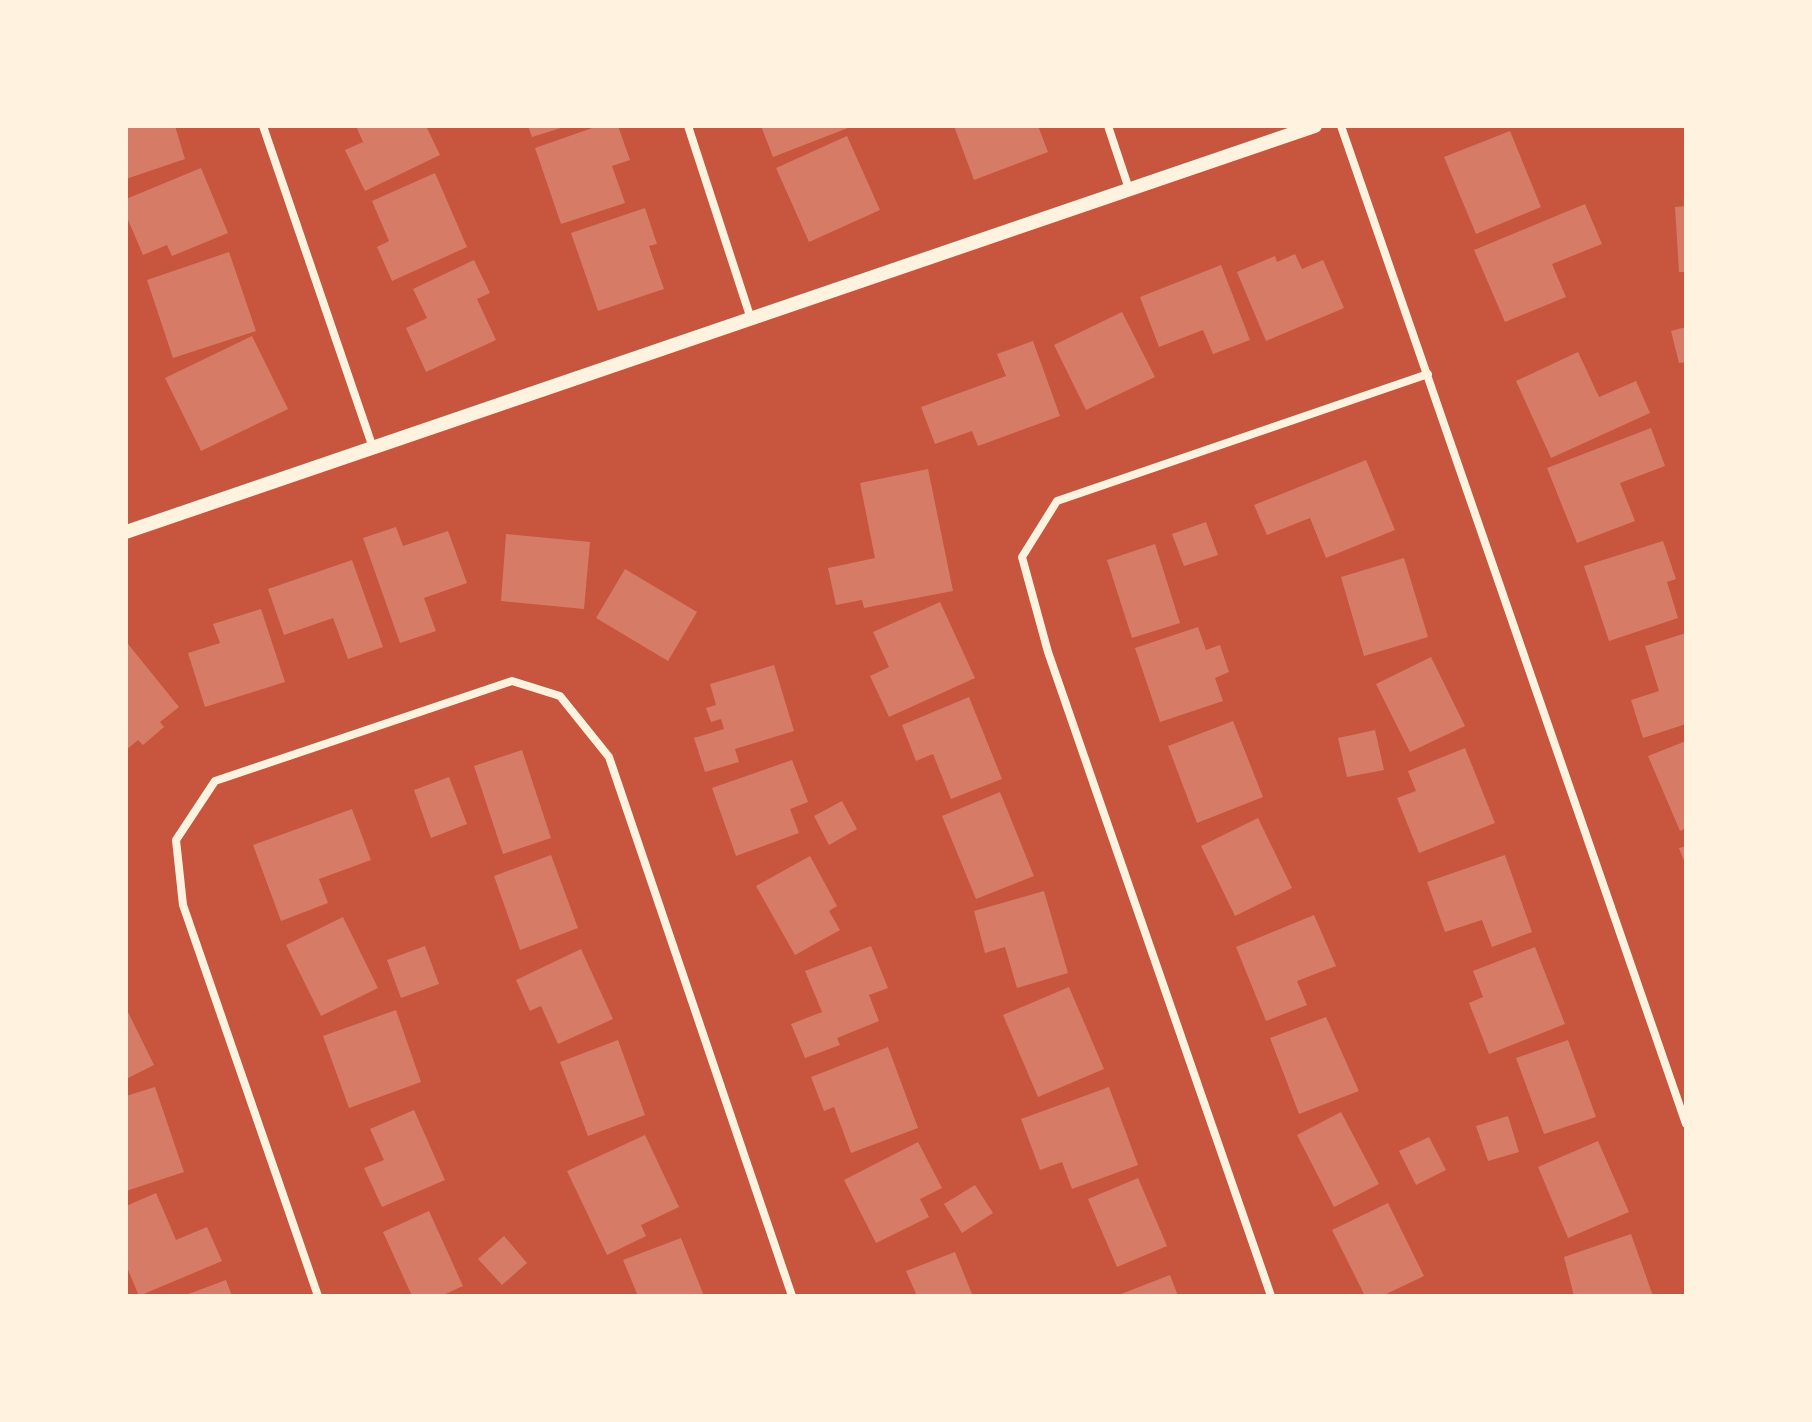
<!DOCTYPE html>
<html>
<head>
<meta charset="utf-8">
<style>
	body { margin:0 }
	#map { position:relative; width:1812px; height:1422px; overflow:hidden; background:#c8553d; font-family:"Titillium Web",sans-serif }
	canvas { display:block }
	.frame { position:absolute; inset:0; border:128px solid #fff3e0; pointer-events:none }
</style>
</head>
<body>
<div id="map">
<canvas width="1812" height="1422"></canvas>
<div class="frame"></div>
</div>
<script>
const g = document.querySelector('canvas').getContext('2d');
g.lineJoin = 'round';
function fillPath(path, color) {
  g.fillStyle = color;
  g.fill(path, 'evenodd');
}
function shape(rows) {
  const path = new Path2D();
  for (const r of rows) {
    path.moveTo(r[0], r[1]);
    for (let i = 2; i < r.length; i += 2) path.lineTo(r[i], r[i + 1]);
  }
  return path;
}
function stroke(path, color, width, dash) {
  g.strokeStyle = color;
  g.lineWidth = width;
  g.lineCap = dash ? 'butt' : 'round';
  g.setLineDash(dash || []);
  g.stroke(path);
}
fillPath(shape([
	[126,126,175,126,185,159,126,179],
	[356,126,426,126,440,155,365,191,345,150,363,142],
	[528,126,564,126,564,127,532,137],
	[598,126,618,126,630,160,612,166,625,203,561,224,535,148],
	[761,126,853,126,773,157],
	[954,126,1038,126,1048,152,974,180],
	[1510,131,1541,207,1476,234,1444,157],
	[847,136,880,210,809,242,776,168],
	[201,168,228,233,172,256,167,245,143,255,126,215,126,199],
	[435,173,467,247,392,281,377,247,389,241,372,201],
	[1585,204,1602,244,1552,264,1566,297,1505,322,1474,250],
	[1686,206,1686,272,1679,272,1675,207],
	[645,208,657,244,649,246,664,289,598,311,571,233],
	[229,252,256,331,173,358,147,280],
	[1295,254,1302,269,1323,260,1344,308,1266,341,1237,272,1275,256,1277,262],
	[474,260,490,293,477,299,496,340,426,372,406,328,427,318,413,289],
	[1221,265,1250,340,1213,354,1203,330,1159,347,1140,297],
	[1122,312,1155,377,1086,410,1054,345],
	[1686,327,1686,362,1679,363,1671,331],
	[252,336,288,409,201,451,165,378],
	[1033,341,1060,416,978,446,972,431,935,444,921,407,1006,376,997,354],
	[1578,352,1599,397,1636,381,1650,413,1551,458,1516,381],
	[1651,428,1665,466,1620,483,1635,521,1577,543,1547,468],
	[1366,460,1395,530,1326,558,1310,518,1267,535,1254,505],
	[928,469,953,591,864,608,862,600,836,605,828,568,875,558,860,483],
	[1206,522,1218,555,1184,566,1172,534],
	[396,527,403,546,448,531,467,583,424,598,436,631,400,643,363,538],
	[506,534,590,542,584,609,501,601],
	[1663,541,1676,579,1667,582,1678,618,1609,641,1584,566],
	[1155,544,1180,623,1132,638,1107,560],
	[1404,558,1428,637,1364,656,1341,577],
	[352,560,383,647,348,659,333,618,284,635,268,589],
	[625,569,697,612,668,661,596,618],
	[940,602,975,678,889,717,870,676,889,667,873,632],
	[261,609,285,682,205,707,188,653,220,643,213,624],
	[1198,627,1206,650,1220,645,1229,672,1215,678,1223,701,1160,722,1135,648],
	[1686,633,1686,724,1643,738,1631,700,1659,691,1645,646],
	[128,644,179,707,160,722,164,727,143,745,138,740,126,750],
	[1431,657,1465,726,1410,752,1376,684],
	[774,665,794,731,735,749,739,762,705,772,694,738,724,729,721,719,711,722,706,708,716,705,710,684],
	[969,697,1002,779,951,799,933,754,916,761,902,725],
	[1233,721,1263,797,1197,823,1168,746],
	[1375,730,1384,770,1347,777,1338,738],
	[1686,741,1686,828,1680,831,1648,756],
	[1465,748,1495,823,1419,853,1397,798,1416,791,1408,771],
	[522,750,551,838,503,854,474,766],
	[792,760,808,802,790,809,799,833,736,856,712,788],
	[449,777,467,824,431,838,414,790],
	[1000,792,1034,876,976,899,942,816],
	[842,801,857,829,829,845,814,816],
	[352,809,371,860,319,879,328,903,281,921,253,845],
	[1258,818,1292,888,1235,916,1201,846],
	[1686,846,1686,866,1679,848],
	[551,855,578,928,520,950,494,876],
	[1505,855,1532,932,1492,947,1482,920,1445,932,1427,882],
	[810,856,837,906,829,911,840,930,795,955,756,886],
	[1044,891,1068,973,1017,988,1005,947,985,953,974,911],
	[1314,915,1336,966,1297,981,1307,1005,1266,1021,1236,947],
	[343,917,378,988,321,1016,286,945],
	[425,946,439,984,401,998,387,960],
	[871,946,888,988,869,995,879,1021,837,1038,840,1045,805,1058,791,1024,822,1012,805,971],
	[1535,947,1565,1024,1489,1054,1469,1003,1483,997,1473,971],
	[581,949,613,1019,558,1044,541,1006,530,1011,516,980],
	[1069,987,1104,1069,1038,1097,1003,1015],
	[126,1008,154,1065,126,1079],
	[396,1010,421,1082,349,1108,323,1036],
	[1326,1017,1359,1091,1299,1114,1270,1038],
	[618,1040,645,1115,588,1136,560,1062],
	[1568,1040,1596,1117,1544,1134,1516,1058],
	[888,1047,918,1128,851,1153,834,1107,824,1111,811,1077],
	[155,1087,184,1172,126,1191,126,1096],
	[1109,1087,1138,1165,1072,1189,1062,1162,1040,1170,1021,1119],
	[414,1110,445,1180,382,1207,364,1168,384,1160,370,1129],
	[1341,1112,1379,1184,1334,1207,1297,1135],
	[1508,1116,1519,1152,1488,1161,1476,1126],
	[645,1135,679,1207,641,1225,646,1236,607,1255,567,1171],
	[1429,1137,1446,1170,1416,1185,1399,1151],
	[1598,1141,1629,1212,1568,1238,1538,1167],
	[918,1142,942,1188,920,1199,929,1217,876,1243,844,1180],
	[1138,1178,1167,1246,1117,1267,1088,1199],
	[975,1185,993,1213,962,1233,944,1204],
	[156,1193,176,1240,207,1227,222,1261,139,1296,126,1265,126,1206],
	[1388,1203,1424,1276,1382,1296,1365,1296,1332,1230],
	[429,1211,463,1286,441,1296,412,1296,383,1232],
	[1631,1234,1653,1296,1574,1296,1564,1257],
	[504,1236,527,1263,502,1285,478,1259],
	[681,1238,704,1296,638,1296,623,1260],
	[955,1252,972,1294,917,1296,906,1271],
	[1170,1275,1178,1296,1116,1296],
	[226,1280,232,1296,183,1296]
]), '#d67c66');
stroke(shape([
	[263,126,373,448],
	[688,126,751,319],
	[1108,126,1129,189],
	[1341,126,1686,1124],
	[318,1296,183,905,176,840,215,781,512,681,560,696,609,757,792,1296],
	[1271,1296,1048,652,1022,557,1057,501,1428,374]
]), '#fff3e0', 8);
stroke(shape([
	[126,532,1315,126]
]), '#fff3e0', 14);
</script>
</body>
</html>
